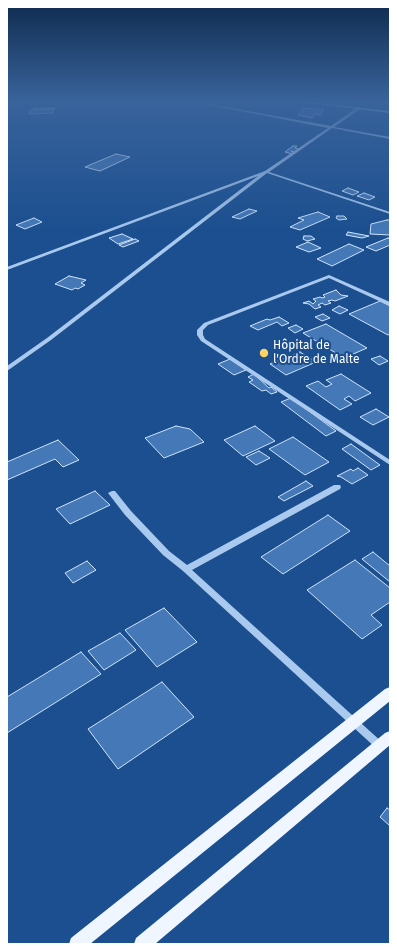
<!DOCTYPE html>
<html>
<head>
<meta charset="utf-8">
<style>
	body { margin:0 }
	#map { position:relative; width:397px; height:951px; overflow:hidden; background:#1b4f8f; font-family:"Fira Sans",sans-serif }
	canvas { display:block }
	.frame { position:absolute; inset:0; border:8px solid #fff; pointer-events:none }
</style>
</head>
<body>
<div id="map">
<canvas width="397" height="951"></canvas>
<div class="frame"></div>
</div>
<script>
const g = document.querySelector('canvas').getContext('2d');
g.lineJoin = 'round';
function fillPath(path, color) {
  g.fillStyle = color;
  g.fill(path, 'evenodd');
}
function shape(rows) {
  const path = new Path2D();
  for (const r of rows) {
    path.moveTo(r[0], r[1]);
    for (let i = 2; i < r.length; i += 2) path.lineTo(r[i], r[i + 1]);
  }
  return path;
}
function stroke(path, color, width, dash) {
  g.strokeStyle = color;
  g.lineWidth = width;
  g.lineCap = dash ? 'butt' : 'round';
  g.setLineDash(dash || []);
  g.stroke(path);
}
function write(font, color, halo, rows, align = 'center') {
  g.font = font + ' "Fira Sans",sans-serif';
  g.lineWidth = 4;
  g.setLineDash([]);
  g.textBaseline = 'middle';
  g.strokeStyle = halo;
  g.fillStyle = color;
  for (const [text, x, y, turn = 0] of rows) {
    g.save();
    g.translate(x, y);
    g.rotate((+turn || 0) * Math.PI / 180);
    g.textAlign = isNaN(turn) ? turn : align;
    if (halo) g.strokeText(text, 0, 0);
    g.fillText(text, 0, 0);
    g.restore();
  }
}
const building = shape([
	[34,108,55,108,55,109,33,110,34,108],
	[304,108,324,110,320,115,314,114,312,118,298,115,304,108],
	[54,109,53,113,29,114,30,110,54,109],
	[293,146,297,146,295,148,298,149,295,152,291,151,293,153,292,154,285,152,293,146],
	[116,154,130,157,100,171,85,167,116,154],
	[348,188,359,192,353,195,342,191,348,188],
	[364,193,375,197,369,200,357,196,364,193],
	[249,209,257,211,240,219,232,217,249,209],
	[318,212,330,217,300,230,290,227,304,220,298,218,318,212],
	[337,216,344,216,347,219,339,220,336,218,337,216],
	[34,218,42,222,25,229,16,225,34,218],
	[387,220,390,220,390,235,370,234,371,224,387,220],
	[348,232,369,236,362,238,346,235,348,232],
	[122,234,133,239,118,244,109,238,122,234],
	[304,236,311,236,315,239,307,241,303,239,304,236],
	[388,238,390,239,390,245,376,251,366,247,388,238],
	[135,239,139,241,123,247,119,245,135,239],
	[308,242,321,248,309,252,296,247,308,242],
	[349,244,364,250,332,266,317,259,349,244],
	[69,276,86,280,81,283,85,285,78,289,75,288,72,290,55,284,69,276],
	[336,290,341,295,348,296,335,301,332,300,328,301,331,303,325,305,322,303,318,305,321,307,315,309,309,304,303,303,309,301,313,304,316,301,313,299,320,297,322,298,325,297,323,295,336,290],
	[380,301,390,306,390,334,388,335,349,314,380,301],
	[339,306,348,310,340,314,332,310,339,306],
	[323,314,330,318,322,321,315,317,323,314],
	[279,317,289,323,282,326,277,322,258,330,250,326,267,319,270,320,279,317],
	[326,324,367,348,344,358,303,333,326,324],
	[296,325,303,329,295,333,288,328,296,325],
	[300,352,316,362,286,375,270,364,300,352],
	[380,356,388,361,379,365,371,359,380,356],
	[230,359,246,370,234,375,218,364,230,359],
	[254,374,269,388,271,387,277,392,271,394,266,390,262,391,249,382,253,380,248,377,254,374],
	[341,374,371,393,355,401,349,396,344,399,352,404,340,410,306,386,318,381,326,387,332,384,326,380,341,374],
	[291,398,336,431,326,436,281,402,291,398],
	[376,409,389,417,373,425,360,417,376,409],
	[176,426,190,429,204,442,164,458,145,438,176,426],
	[255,426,275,441,243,456,224,440,255,426],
	[293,437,329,462,305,475,269,449,293,437],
	[58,440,79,460,63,467,55,459,7,480,7,462,58,440],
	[351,444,380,465,371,470,342,449,351,444],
	[259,451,270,458,256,465,246,457,259,451],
	[358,468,368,475,352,484,341,477,337,476,351,469,353,471,358,468],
	[306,481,313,486,284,501,278,497,306,481],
	[95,491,110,505,70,524,56,509,95,491],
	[328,515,350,531,283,574,261,557,328,515],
	[373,552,390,566,390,582,362,559,373,552],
	[355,560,390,588,390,602,371,615,382,625,362,639,307,590,355,560],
	[87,561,96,570,73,583,65,573,87,561],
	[164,608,197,642,157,667,125,630,164,608],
	[120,633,136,650,104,670,88,651,120,633],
	[81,652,101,674,7,733,7,697,81,652],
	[162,682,194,717,118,769,88,729,162,682],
	[387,808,390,810,390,826,380,817,387,808]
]);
fillPath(building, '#4478b7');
stroke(building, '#cfe3fa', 1);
fillPath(shape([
	[188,101,193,101,331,126,358,107,360,107,360,109,334,127,390,137,390,139,332,128,269,172,390,212,390,214,267,173,51,340,7,371,7,366,47,338,258,176,7,270,7,267,265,171,328,128,188,101],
	[329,275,390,302,390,306,329,278,208,325,203,330,203,335,205,339,390,460,390,465,201,341,197,335,197,330,204,323,329,275],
	[334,485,340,485,341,487,340,489,192,570,383,743,385,746,383,749,380,750,377,749,183,571,163,555,125,515,108,493,112,491,115,491,131,511,169,551,187,565,334,485]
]), '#a9c9ee');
fillPath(shape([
	[299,101,390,111,390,113,301,102,299,101],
	[390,687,390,701,90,944,69,944,71,938,385,689,390,687],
	[390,731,390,745,155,944,134,944,136,938,385,733,390,731]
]), '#f0f6ff');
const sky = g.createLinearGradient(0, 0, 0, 234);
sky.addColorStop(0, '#0f2b4f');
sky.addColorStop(0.43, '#39639b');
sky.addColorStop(1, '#39639b00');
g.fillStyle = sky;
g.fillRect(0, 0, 397, 234);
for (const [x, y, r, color] of [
	[264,353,5,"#ffd166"]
]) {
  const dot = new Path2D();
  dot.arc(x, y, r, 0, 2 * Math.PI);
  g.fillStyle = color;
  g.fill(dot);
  stroke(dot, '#1b4f8f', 1.5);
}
write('12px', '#fff', '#1b4f8f', [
	["Hôpital de",273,346],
	["l'Ordre de Malte",273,360]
], 'left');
</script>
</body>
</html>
